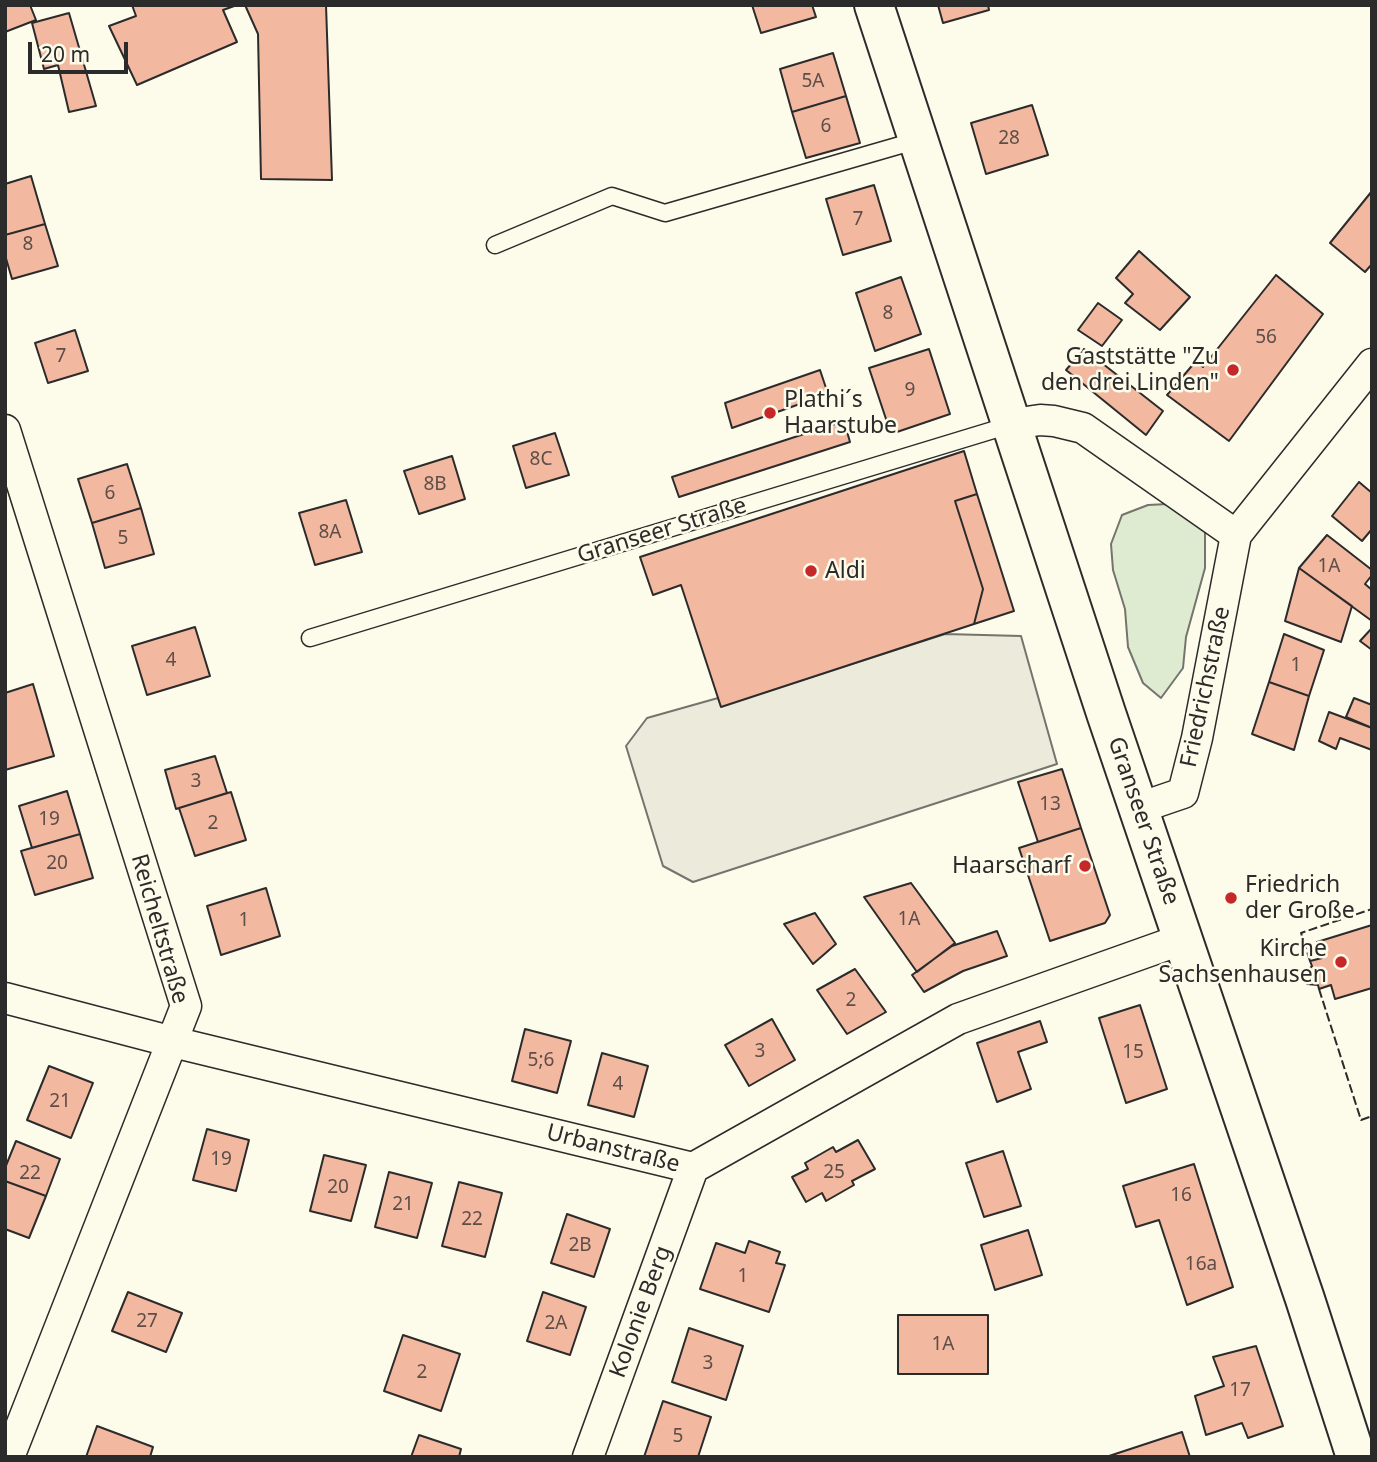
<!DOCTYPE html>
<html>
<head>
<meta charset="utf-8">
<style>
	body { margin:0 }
	#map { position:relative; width:1377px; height:1462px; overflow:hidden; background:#fdfbea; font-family:"Noto Sans",sans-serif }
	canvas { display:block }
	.frame { position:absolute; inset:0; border:7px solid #2b2b2b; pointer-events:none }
	.scale { position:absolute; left:28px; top:42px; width:100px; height:32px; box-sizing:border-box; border:4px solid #2b2b2b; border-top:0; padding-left:9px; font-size:21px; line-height:24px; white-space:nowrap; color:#2b2b2b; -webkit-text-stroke:5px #fdfbea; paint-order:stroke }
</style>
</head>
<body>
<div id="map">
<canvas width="1377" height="1462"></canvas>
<div class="frame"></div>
<div class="scale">20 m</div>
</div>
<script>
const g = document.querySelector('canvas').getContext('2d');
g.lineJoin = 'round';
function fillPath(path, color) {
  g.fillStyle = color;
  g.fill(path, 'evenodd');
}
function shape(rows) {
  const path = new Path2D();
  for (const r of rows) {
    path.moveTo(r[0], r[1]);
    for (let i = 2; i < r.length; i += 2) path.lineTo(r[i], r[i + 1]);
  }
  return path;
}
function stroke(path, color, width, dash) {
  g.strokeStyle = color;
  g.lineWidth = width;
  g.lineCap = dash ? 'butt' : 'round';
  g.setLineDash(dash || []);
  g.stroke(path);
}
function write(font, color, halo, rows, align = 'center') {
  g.font = font + ' "Noto Sans",sans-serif';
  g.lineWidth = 5;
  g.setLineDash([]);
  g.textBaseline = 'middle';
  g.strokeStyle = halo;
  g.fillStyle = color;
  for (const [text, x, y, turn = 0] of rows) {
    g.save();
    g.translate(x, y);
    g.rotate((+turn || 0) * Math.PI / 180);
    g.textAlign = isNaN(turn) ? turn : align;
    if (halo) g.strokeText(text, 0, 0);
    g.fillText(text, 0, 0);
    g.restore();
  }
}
const green = shape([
	[1168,504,1205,531,1205,568,1186,637,1183,668,1161,698,1143,683,1128,647,1125,609,1113,570,1111,544,1122,515,1148,505,1168,504]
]);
fillPath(green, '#deebd1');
stroke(green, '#74746e', 2);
const parking = shape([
	[945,634,1021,636,1057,764,693,882,663,866,626,746,647,718,718,698,721,706,945,634]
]);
fillPath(parking, '#eceadb');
stroke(parking, '#74746e', 2);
const building = shape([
	[5,5,30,5,36,20,5,32,5,5],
	[132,5,237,5,223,10,237,42,137,85,109,26,136,16,132,5],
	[245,5,326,5,332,180,261,179,258,34,245,5],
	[752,5,812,5,816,17,761,33,752,5],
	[938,5,988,5,989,10,943,23,938,5],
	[69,13,96,106,69,112,58,65,44,69,32,23,69,13],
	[833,53,846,96,792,112,780,69,833,53],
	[846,96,860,143,806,158,792,112,846,96],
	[1032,105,1048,155,986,174,971,123,1032,105],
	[31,176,45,224,5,235,5,184,31,176],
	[874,185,891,241,843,255,826,199,874,185],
	[1372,191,1372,264,1365,272,1330,243,1372,191],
	[45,224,58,266,12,279,5,255,5,235,45,224],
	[1139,251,1190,297,1160,330,1125,303,1133,294,1116,278,1139,251],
	[1276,275,1323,314,1229,441,1167,395,1196,361,1203,367,1276,275],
	[901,277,921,334,875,351,856,293,901,277],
	[1098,303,1122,320,1102,346,1078,330,1098,303],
	[75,330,88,371,48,383,35,343,75,330],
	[929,349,950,414,891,434,869,368,929,349],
	[1084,349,1163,411,1146,435,1066,370,1084,349],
	[820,370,828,394,732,428,725,403,820,370],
	[844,421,850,442,679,497,672,477,844,421],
	[555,433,569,475,526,488,513,446,555,433],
	[964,451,977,494,955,501,983,589,974,624,721,707,681,585,653,595,640,557,964,451],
	[452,456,465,499,419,514,404,471,452,456],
	[127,464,141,508,92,523,78,479,127,464],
	[1359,482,1372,493,1372,529,1362,541,1332,516,1359,482],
	[977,494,1014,611,974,624,983,589,955,501,977,494],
	[346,500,362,552,315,565,299,513,346,500],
	[141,508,154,554,105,568,92,523,141,508],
	[1327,535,1372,570,1372,575,1365,584,1372,590,1372,621,1299,568,1327,535],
	[1299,568,1352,606,1341,642,1285,621,1299,568],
	[195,627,210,676,147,695,132,646,195,627],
	[1372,628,1372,650,1360,641,1372,628],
	[1284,634,1324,650,1309,696,1269,682,1284,634],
	[1269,682,1309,696,1294,750,1252,734,1269,682],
	[33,684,54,756,5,770,5,693,33,684],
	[1354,698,1372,705,1372,728,1346,717,1354,698],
	[1329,712,1372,728,1372,750,1340,738,1336,749,1319,741,1329,712],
	[215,756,227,793,176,809,165,770,215,756],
	[1062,769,1081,828,1038,842,1018,782,1062,769],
	[67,791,80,834,32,848,19,806,67,791],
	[231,792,246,840,195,856,179,808,231,792],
	[1081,828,1110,915,1105,923,1050,941,1019,848,1081,828],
	[80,834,93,878,35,895,21,851,80,834],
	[911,883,955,943,917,972,864,897,911,883],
	[266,888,280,936,221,955,207,906,266,888],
	[815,913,836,944,813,964,784,924,815,913],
	[1372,925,1372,988,1335,999,1331,985,1319,989,1318,985,1307,984,1304,975,1312,966,1310,961,1322,958,1317,942,1372,925],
	[997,931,1007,956,963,971,924,992,912,975,952,946,997,931],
	[855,969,886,1012,847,1034,817,990,855,969],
	[1140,1005,1167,1089,1126,1103,1099,1018,1140,1005],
	[772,1019,795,1060,749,1086,725,1045,772,1019],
	[1040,1021,1047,1042,1018,1052,1031,1089,997,1102,977,1043,1040,1021],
	[525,1029,571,1041,557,1093,512,1081,525,1029],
	[602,1053,648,1066,634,1117,588,1105,602,1053],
	[49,1066,93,1083,71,1138,27,1120,49,1066],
	[207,1129,249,1140,236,1191,193,1180,207,1129],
	[858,1140,875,1169,852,1181,854,1185,826,1201,822,1193,806,1202,792,1177,808,1169,805,1163,833,1147,836,1152,858,1140],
	[16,1141,60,1159,46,1196,5,1181,5,1168,16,1141],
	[1003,1151,1021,1206,984,1217,966,1163,1003,1151],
	[324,1155,366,1165,351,1221,310,1211,324,1155],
	[1194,1164,1233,1287,1187,1305,1159,1220,1136,1227,1123,1186,1194,1164],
	[389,1172,432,1183,417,1238,375,1227,389,1172],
	[5,1181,46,1196,29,1238,5,1229,5,1181],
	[459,1182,502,1193,485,1257,442,1246,459,1182],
	[567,1214,610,1229,594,1277,551,1263,567,1214],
	[1028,1230,1042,1275,995,1290,981,1245,1028,1230],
	[749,1241,780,1252,776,1263,785,1265,769,1312,700,1289,716,1243,745,1253,749,1241],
	[128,1292,182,1313,166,1352,112,1331,128,1292],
	[543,1292,586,1307,570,1355,527,1341,543,1292],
	[898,1315,988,1315,988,1374,898,1374,898,1315],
	[689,1328,743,1346,726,1400,672,1382,689,1328],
	[403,1335,460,1354,441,1411,384,1391,403,1335],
	[1256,1346,1283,1426,1248,1438,1242,1423,1206,1435,1195,1396,1224,1386,1213,1357,1256,1346],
	[663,1401,711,1417,698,1457,644,1457,663,1401],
	[97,1426,153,1447,150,1457,86,1457,97,1426],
	[1182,1432,1190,1457,1106,1457,1182,1432],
	[419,1435,461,1449,459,1457,411,1457,419,1435]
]);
fillPath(building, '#f2b8a0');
stroke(building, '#2b2b2b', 2);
const lane = shape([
	[495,245,612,196,665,213,918,140],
	[310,638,1013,424]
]);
const street = shape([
	[1013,424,1040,420,1054,421,1083,428,1236,535],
	[5,430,186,1006,9,1457],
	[1139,808,1183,793,1197,738,1236,535,1372,364],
	[5,998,173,1042,693,1168,958,1019,1183,939],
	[588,1457,693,1168]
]);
const secondary = shape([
	[874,5,1106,713,1305,1299,1356,1457]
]);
stroke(lane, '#2b2b2b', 19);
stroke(street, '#2b2b2b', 33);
stroke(secondary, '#2b2b2b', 42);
stroke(lane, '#fdfbea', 16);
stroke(street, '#fdfbea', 30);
stroke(secondary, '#fdfbea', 38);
stroke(shape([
	[1310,961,1301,933,1372,909],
	[1319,989,1361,1120,1372,1116]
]), '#2b2b2b', 2, [9, 3.5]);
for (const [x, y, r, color] of [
	[1233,370,7,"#c62828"],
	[770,413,7,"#c62828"],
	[811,571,7,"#c62828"],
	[1085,866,7,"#c62828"],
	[1231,898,7,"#c62828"],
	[1341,962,7,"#c62828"]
]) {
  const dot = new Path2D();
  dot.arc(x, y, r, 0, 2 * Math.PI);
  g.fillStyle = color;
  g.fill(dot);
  stroke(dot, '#fdfbea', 2.5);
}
write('19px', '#5d4e48', null, [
	["5A",813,82],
	["6",826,127],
	["28",1009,139],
	["7",858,220],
	["8",28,245],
	["8",888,314],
	["56",1266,338],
	["7",61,357],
	["9",910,391],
	["8C",541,460],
	["8B",435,485],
	["6",110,494],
	["8A",330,533],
	["5",123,539],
	["1A",1329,567],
	["4",171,661],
	["1",1296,666],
	["3",196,782],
	["13",1050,805],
	["19",49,820],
	["2",213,824],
	["20",57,864],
	["1A",909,920],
	["1",244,921],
	["2",851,1001],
	["3",760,1052],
	["15",1133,1053],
	["5;6",541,1061],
	["4",618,1085],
	["21",60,1102],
	["19",221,1160],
	["25",834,1173],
	["22",30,1174],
	["20",338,1188],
	["16",1181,1196],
	["21",403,1205],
	["22",472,1220],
	["2B",580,1246],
	["16a",1201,1265],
	["1",743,1277],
	["27",147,1322],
	["2A",556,1324],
	["1A",943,1345],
	["3",708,1364],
	["2",422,1373],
	["17",1240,1391],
	["5",678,1437]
]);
write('23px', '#2b2b2b', '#fdfbea', [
	["Gaststätte \"Zu",1219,357],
	["den drei Linden\"",1219,383],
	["Plathi´s",784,400,"left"],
	["Haarstube",784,426,"left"],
	["Aldi",825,571,"left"],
	["Haarscharf",1071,866],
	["Friedrich",1245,885,"left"],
	["der Große",1245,911,"left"],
	["Kirche",1327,949],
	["Sachsenhausen",1327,975]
], 'right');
write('23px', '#2b2b2b', '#fdfbea', [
	["Granseer Straße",662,531,-17],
	["Friedrichstraße",1206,687,-78],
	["Granseer Straße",1143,821,71],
	["Reicheltstraße",159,929,74],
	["Urbanstraße",613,1149,14],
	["Kolonie Berg",641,1312,-70]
]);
</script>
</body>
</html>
